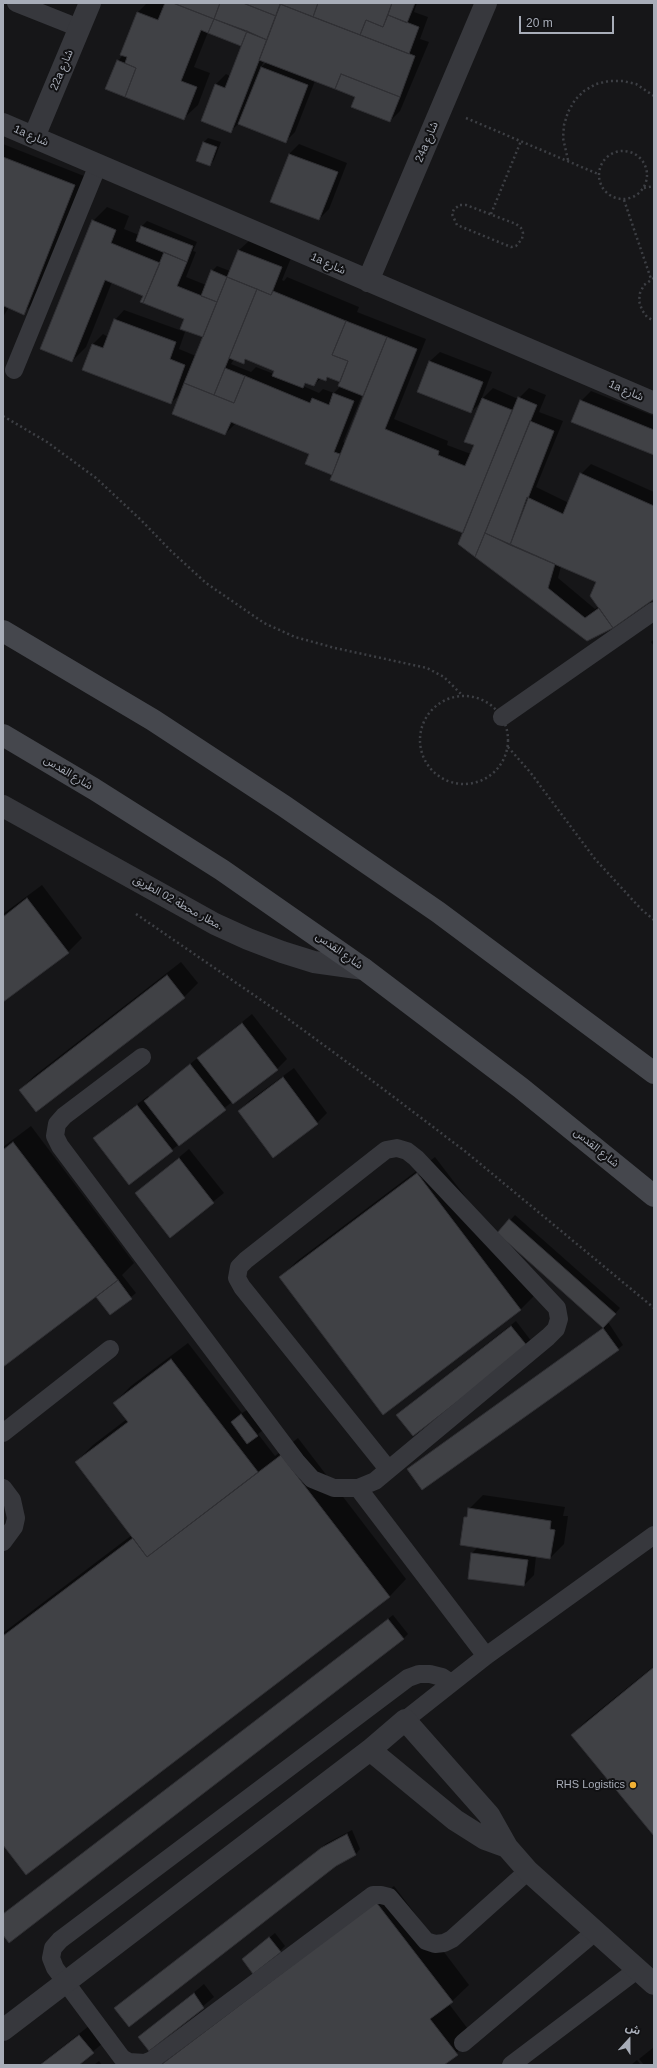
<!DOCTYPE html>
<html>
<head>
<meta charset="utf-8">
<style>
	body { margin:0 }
	#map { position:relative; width:657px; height:2068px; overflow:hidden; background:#161618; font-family:Helvetica,"Noto Sans Arabic",sans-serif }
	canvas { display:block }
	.frame { position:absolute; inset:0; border:4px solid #a8adb8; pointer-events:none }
	.north { position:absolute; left:609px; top:2020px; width:40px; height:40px; -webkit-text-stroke:3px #111113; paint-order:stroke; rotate:21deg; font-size:11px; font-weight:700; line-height:16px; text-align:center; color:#a8adb8 }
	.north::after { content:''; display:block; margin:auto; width:14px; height:18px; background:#a8adb8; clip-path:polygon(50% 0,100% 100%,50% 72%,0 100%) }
	.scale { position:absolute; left:519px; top:16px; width:95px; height:18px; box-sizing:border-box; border:2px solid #a8adb8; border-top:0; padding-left:5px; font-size:12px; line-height:14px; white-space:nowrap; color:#a8adb8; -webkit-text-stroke:3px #111113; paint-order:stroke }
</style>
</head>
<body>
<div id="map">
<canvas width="657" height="2068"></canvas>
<div class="frame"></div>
<div class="north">ش</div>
<div class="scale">20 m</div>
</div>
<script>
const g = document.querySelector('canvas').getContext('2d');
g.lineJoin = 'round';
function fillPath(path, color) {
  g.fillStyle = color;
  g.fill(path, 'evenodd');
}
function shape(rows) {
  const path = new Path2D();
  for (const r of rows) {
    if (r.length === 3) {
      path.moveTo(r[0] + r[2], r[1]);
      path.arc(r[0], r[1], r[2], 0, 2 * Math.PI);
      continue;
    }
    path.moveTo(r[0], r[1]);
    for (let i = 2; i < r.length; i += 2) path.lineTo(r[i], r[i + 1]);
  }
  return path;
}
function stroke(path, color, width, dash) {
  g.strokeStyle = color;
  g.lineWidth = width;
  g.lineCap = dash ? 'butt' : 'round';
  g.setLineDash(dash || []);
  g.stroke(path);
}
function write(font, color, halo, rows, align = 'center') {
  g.font = font + ' Helvetica,"Noto Sans Arabic",sans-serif';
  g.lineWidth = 4;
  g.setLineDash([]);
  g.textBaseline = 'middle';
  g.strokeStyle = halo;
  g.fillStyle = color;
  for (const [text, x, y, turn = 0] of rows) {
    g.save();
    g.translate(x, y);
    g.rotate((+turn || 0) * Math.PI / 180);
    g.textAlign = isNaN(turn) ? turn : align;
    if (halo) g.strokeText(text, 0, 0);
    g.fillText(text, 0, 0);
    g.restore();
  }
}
fillPath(shape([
	[147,3,417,3,414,12,428,17,420,39,429,42,400,111,390,121,356,96,315,81,295,132,285,142,239,123,231,131,202,120,216,84,226,74,230,76,244,42,241,45,208,32,194,67,210,73,198,105,184,118,118,61,123,55,137,13],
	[264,61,267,62,261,67],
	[208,138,221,142,214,160,210,165,204,142],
	[3,144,84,176,33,304,23,313,9,307,3,317],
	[299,144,347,163,329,209,319,219,271,201,289,154],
	[107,207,129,216,124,229,139,235,142,226,147,221,197,242,193,251,196,252,186,277,206,285,212,271,217,266,230,271,239,250,249,241,291,258,282,280,284,281,287,277,359,307,357,312,426,339,394,419,448,441,447,445,471,454,475,445,483,400,471,412,430,361,440,352,492,372,481,400,493,388,518,399,529,388,546,395,539,412,563,421,536,487,569,503,581,474,591,464,654,492,654,598,587,640,459,544,464,533,306,464,311,453,236,423,225,434,182,392,171,403,84,370,93,344,103,334,108,337,115,320,124,310,185,332,179,349,196,356,204,337,185,319,144,295,112,282,86,347,72,361,93,221],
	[263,290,276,295,276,297,263,293],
	[234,359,243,363,247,359,275,370,274,374,256,367,251,372,231,364],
	[329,376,343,378,341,386,334,393,323,389,319,393,303,386,307,383,314,385,321,378,326,380],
	[362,395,365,396,346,443,343,442],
	[561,566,597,582,599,606,595,609,558,578],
	[591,391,654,416,654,454,581,401],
	[654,639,654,646,651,642],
	[42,885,82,938,68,952,3,1001,3,914],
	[181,962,198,983,184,997,20,1090,34,1076],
	[252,1014,287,1059,277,1069,232,1102,129,1184,95,1138,104,1129,148,1096,149,1097],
	[294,1068,327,1113,317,1123,273,1156,239,1111,249,1101],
	[31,1126,134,1263,122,1275,136,1293,110,1314,99,1293,3,1365,3,1147],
	[189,1149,224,1193,170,1236,136,1193],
	[435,1157,538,1292,521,1309,383,1413,280,1278,297,1261],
	[515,1215,620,1308,608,1322,623,1345,618,1349,408,1469,604,1327,498,1233],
	[516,1321,532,1342,397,1415,402,1410],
	[188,1343,242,1413,247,1410,262,1431,258,1434,275,1456,298,1438,406,1579,390,1596,3,1843,3,1633,132,1535,76,1462,93,1445,127,1419,114,1403,131,1386],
	[483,1495,565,1507,563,1516,568,1516,564,1544,550,1558,536,1556,534,1575,524,1585,472,1553,478,1547,465,1518,469,1514,469,1509],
	[393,1615,408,1634,403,1639,3,1934,3,1914],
	[654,1666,654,1834,572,1735,586,1721],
	[352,1830,360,1849,356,1854,335,1865,120,2004,327,1843],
	[394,1886,469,1985,449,2004,474,2037,443,2065,157,2065],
	[275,1933,285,1946,280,1951,243,1959],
	[204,1984,214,1997,150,2050,140,2037],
	[89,2026,103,2043,77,2065,39,2065],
	[654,2047,654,2065,644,2065,639,2059],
	[637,2060,641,2065,631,2065],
	[99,2061,102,2065,94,2065]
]), '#0007');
const building = shape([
	[165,3,173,3,214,19,208,33,201,30,181,81,197,87,184,120,125,97,136,68,125,63,127,57,120,55,137,12,158,20,165,3],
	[173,3,220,3,214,19,173,3],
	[220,3,243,3,276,16,267,40,214,19,220,3],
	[243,3,281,3,276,16,243,3],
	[281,3,318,3,313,17,280,4,281,3],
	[318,3,392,3,383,27,366,20,360,35,313,17,318,3],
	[392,3,415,3,407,23,388,15,392,3],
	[280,4,415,56,400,97,341,74,335,89,259,60,280,4],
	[388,15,419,27,409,54,360,35,366,20,383,27,388,15],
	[214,19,247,31,241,46,208,33,214,19],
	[247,31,267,40,231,133,201,121,215,84,225,88,247,31],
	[117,60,136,68,125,97,105,89,117,60],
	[261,67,308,85,286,143,238,124,261,67],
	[341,74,400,97,390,122,351,107,355,97,335,89,341,74],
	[203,142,217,147,210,166,196,161,203,142],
	[289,154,338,172,319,220,270,202,289,154],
	[3,157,75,185,24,315,4,306,3,308,3,157],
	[92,220,116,230,111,243,160,263,143,303,140,302,143,296,105,280,72,362,40,349,92,220],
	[141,226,193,246,187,262,136,241,141,226],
	[238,250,282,267,271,295,227,277,238,250],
	[164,252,187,262,177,286,217,302,203,337,180,329,184,319,143,303,164,252],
	[211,270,227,277,217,302,201,296,211,270],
	[227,277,257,289,214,395,184,383,227,277],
	[257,289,271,295,273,291,346,321,332,355,348,361,340,382,327,377,326,381,318,378,314,386,305,383,303,388,272,376,274,371,245,359,244,364,229,358,257,289],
	[114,319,176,342,170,359,185,365,171,404,82,370,92,344,103,348,114,319],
	[346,321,387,337,363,396,338,386,348,361,332,355,346,321],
	[387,337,417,349,385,429,439,451,438,455,465,466,474,445,464,442,482,398,512,410,463,533,330,480,387,337],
	[429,361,483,382,471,413,417,392,429,361],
	[225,368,245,376,234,403,214,395,225,368],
	[245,376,310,403,312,398,329,405,333,393,354,401,334,452,340,454,332,475,305,464,309,454,231,422,225,435,172,414,184,383,234,403,245,376],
	[518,397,537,405,475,557,458,544,518,397],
	[580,400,654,430,654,455,571,422,580,400],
	[530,421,554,431,510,545,485,533,530,421],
	[580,473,654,506,654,599,613,628,590,596,596,582,510,545,527,497,563,514,580,473],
	[485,533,555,564,548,588,585,618,599,608,613,628,587,641,475,557,485,533],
	[27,898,69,953,3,1002,3,917,27,898],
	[167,975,185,998,36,1112,19,1090,167,975],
	[242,1023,278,1070,233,1104,197,1058,242,1023],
	[190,1064,226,1110,179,1146,144,1101,190,1064],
	[283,1077,318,1124,273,1158,238,1111,283,1077],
	[137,1105,173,1151,129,1185,93,1138,137,1105],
	[13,1142,118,1280,3,1367,3,1150,13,1142],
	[179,1158,214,1203,170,1238,135,1193,179,1158],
	[417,1173,521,1310,383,1415,279,1277,417,1173],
	[509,1219,616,1314,603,1328,497,1233,509,1219],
	[118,1280,132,1299,110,1315,96,1297,118,1280],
	[511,1326,528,1347,413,1436,396,1415,511,1326],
	[603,1328,619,1350,422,1490,407,1469,603,1328],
	[171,1359,258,1472,147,1557,75,1462,128,1422,113,1403,171,1359],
	[241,1414,258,1436,247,1444,231,1422,241,1414],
	[281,1455,390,1597,26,1875,3,1845,3,1636,133,1538,147,1557,281,1455],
	[468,1508,551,1521,550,1529,555,1530,550,1559,460,1545,464,1517,467,1517,468,1508],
	[471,1553,528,1560,524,1586,468,1579,471,1553],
	[388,1619,404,1639,9,1943,3,1935,3,1914,388,1619],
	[654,1667,654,1836,571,1735,654,1667],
	[347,1834,356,1855,336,1866,129,2027,114,2008,321,1848,347,1834],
	[376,1902,453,2002,430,2019,458,2055,444,2065,161,2065,376,1902],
	[269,1937,281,1952,253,1974,242,1959,269,1937],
	[194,1993,204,2008,149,2051,138,2037,194,1993],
	[79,2035,94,2053,79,2065,40,2065,79,2035]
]);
fillPath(building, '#404145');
stroke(building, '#303034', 1);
stroke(shape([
	[466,118,598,174],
	[623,175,24],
	[568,160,563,138,564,125,568,112,575,100,584,91,596,84,609,81,623,81,636,84,654,96],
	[644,188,654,186],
	[624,200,651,279],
	[460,205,466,205,516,224,521,228,523,233,522,239,516,246,511,247,457,225,452,214,454,209,460,205],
	[491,214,521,141],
	[654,278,644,285,640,293,639,301,642,310,647,317,654,321],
	[3,416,47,442,96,478,141,520,171,551,206,583,264,623,295,637,335,648,427,668,444,677,463,696],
	[464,740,44],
	[508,747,530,772,595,859,641,909,654,920],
	[136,914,280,1013,370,1079,466,1152,654,1308]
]), '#3d3f44', 2.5, [2, 3]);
stroke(shape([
	[16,3,79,28],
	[14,370,98,165],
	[502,717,654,611],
	[142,1057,64,1116,57,1124,55,1136,60,1146,296,1461,312,1479,334,1488,358,1488,375,1481,548,1337,556,1329,559,1319,557,1308,416,1158,407,1151,397,1148,386,1150,377,1157,246,1260,239,1267,237,1278,242,1287,388,1469],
	[3,1433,110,1349],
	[3,1488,12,1500,16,1518,14,1527,3,1542],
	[358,1488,486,1656],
	[451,1683,442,1677,430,1674,419,1674,408,1678,60,1940,53,1948,51,1958,55,1968,122,2058,129,2062,145,2063,152,2060,373,1895,381,1895,389,1897,426,1941,435,1944,444,1943,452,1939,528,1871],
	[405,1720,486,1656,654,1535],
	[463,2043,596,1931],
	[511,2065,638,1969]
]), '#37383d', 18);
stroke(shape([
	[3,124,654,403],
	[34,137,90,3],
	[368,281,486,3]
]), '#37383d', 22);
stroke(shape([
	[3,806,215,924,248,939,282,952,314,962,364,969],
	[370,1750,455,1820,485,1839,507,1847],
	[3,2030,370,1750,405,1720,489,1815,507,1847,528,1871,654,1984]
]), '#37383d', 22);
stroke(shape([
	[3,631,153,720,284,806,438,912,654,1073],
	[3,735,94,789,222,870,364,969,521,1088,654,1196]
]), '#45474d', 22);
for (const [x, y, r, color] of [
	[633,1785,4,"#f2b134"]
]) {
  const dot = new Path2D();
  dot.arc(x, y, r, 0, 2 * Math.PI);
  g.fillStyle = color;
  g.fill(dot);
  stroke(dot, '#111113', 1.5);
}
write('11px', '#a8adb8', '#111113', [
	["22a شارع",62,70,-67],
	["1a شارع",31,136,23],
	["24a شارع",427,142,-67],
	["1a شارع",328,264,24],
	["1a شارع",626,391,23],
	["شارع القدس",68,773,31],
	["مطار محطة 02 الطريق.",178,903,29],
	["شارع القدس",339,951,35],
	["شارع القدس",596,1148,39]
]);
write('11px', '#a8adb8', '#111113', [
	["RHS Logistics",625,1785]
], 'right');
</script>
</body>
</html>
